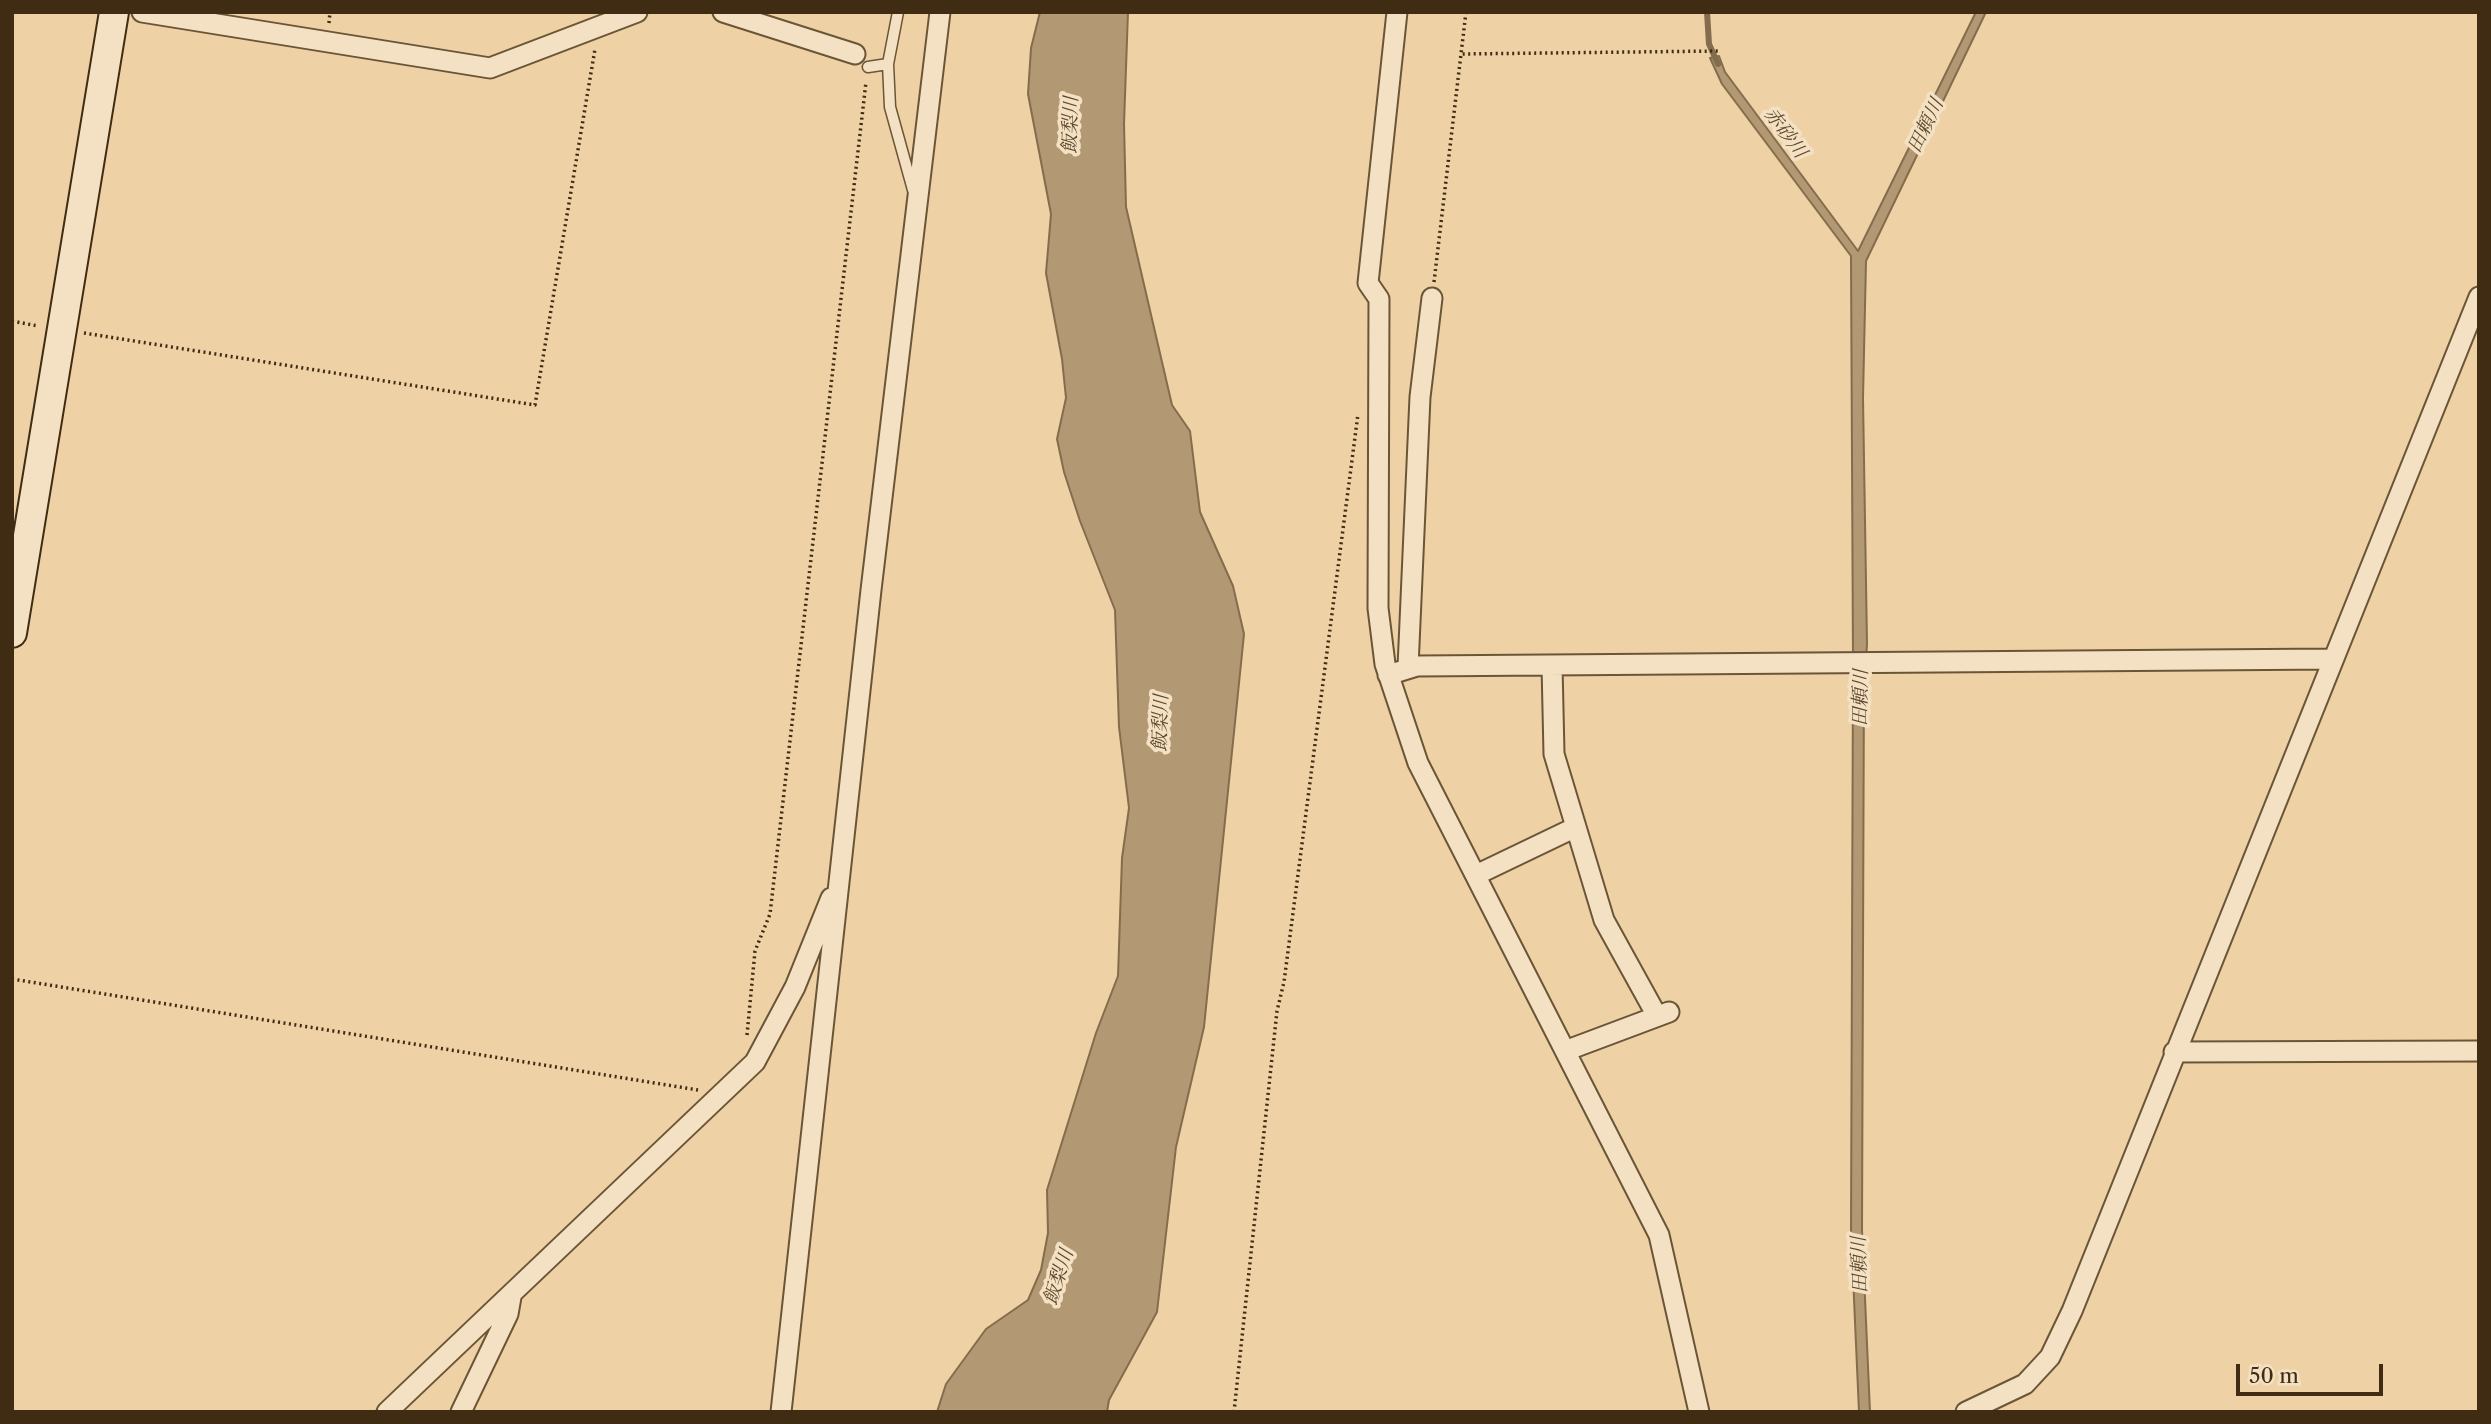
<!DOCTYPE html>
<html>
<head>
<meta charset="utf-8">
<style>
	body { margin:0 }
	#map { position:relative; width:2491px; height:1424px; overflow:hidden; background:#eed1a4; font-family:"Libre Caslon Text",serif }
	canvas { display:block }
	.frame { position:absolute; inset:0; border:14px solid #3f2c13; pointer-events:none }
	.scale { position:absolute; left:2236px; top:1364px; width:147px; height:32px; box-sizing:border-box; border:4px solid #3f2c13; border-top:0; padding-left:9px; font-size:21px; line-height:24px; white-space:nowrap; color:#3f2c13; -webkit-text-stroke:5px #f4e1c4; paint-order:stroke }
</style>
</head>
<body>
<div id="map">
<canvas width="2491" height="1424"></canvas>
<div class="frame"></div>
<div class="scale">50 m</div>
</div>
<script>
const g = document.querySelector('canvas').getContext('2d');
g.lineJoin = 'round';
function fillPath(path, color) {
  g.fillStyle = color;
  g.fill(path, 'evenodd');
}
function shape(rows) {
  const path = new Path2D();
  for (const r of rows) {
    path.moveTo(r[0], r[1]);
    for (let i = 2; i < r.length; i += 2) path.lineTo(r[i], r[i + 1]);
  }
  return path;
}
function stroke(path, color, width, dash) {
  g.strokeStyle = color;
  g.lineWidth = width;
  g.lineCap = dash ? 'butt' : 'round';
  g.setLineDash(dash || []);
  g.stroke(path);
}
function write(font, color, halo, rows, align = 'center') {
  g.font = font + ' "Libre Caslon Text","Noto Serif JP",serif';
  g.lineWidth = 7;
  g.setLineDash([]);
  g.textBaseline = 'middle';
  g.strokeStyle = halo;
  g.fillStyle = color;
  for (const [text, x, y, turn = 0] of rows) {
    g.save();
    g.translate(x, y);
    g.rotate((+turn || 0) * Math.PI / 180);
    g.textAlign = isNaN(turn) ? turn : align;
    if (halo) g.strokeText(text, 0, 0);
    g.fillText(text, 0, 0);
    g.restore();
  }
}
const water = shape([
	[1040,12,1128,12,1124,124,1126,207,1172,405,1190,431,1200,512,1233,586,1244,634,1204,1027,1176,1147,1157,1312,1109,1400,1107,1412,937,1412,946,1384,986,1329,1028,1300,1041,1270,1048,1233,1047,1190,1096,1033,1118,976,1122,858,1129,808,1119,727,1115,610,1080,521,1064,472,1057,439,1066,398,1062,359,1046,273,1051,214,1028,94,1031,48,1040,12],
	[1976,12,1986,12,1866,261,1863,398,1867,644,1866,661,1853,660,1851,256,1722,84,1710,58,1719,56,1725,72,1858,251,1976,12],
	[1853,669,1864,670,1862,1230,1870,1412,1859,1412,1851,1231,1853,669]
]);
fillPath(water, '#b29973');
stroke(water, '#846d4d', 2);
stroke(shape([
	[1707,12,1709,44,1718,64]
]), '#846d4d', 6);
const lane = shape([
	[898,12,888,64,890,107,913,190],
	[868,67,888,64]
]);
const street = shape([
	[142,12,490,68,637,12],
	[723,12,855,54],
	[1397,12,1368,283,1379,299,1378,608,1385,664,1418,763,1659,1235,1699,1412],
	[1552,665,1554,754,1604,920,1657,1016],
	[1408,667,1420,397,1432,298],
	[1388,675,1417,666,2331,659],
	[1476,875,1576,827],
	[1565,1051,1669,1012],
	[2174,1052,2479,1051],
	[387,1412,755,1062,795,987,831,898],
	[461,1412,508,1314,511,1297],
	[781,1412,871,590,940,12],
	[1966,1412,2025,1384,2050,1357,2072,1311,2479,297]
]);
const secondary = shape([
	[12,633,114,12]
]);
stroke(lane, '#6b5537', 13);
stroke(street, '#6b5537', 23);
stroke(secondary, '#3f2c13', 32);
stroke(shape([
	[1466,12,1461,54,1718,51],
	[329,23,330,12],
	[1434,282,1461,54],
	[12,321,38,326],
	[84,333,535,405,595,49],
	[12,979,698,1090],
	[747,1035,755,951,770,914,866,82],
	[1234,1412,1277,1011,1284,982,1358,414]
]), '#3f2c13', 3.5, [2, 3.5]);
stroke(lane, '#f4e1c4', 10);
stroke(street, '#f4e1c4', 19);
stroke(secondary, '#f4e1c4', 28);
write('italic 19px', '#5c472b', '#f4e1c4', [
	["飯梨川",1071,125,-88],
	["田頼川",1926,126,-64],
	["赤砂川",1785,133,53],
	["田頼川",1861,698,-89],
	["飯梨川",1161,723,-88],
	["田頼川",1860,1265,-92],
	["飯梨川",1059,1277,-72]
]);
</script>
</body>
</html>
